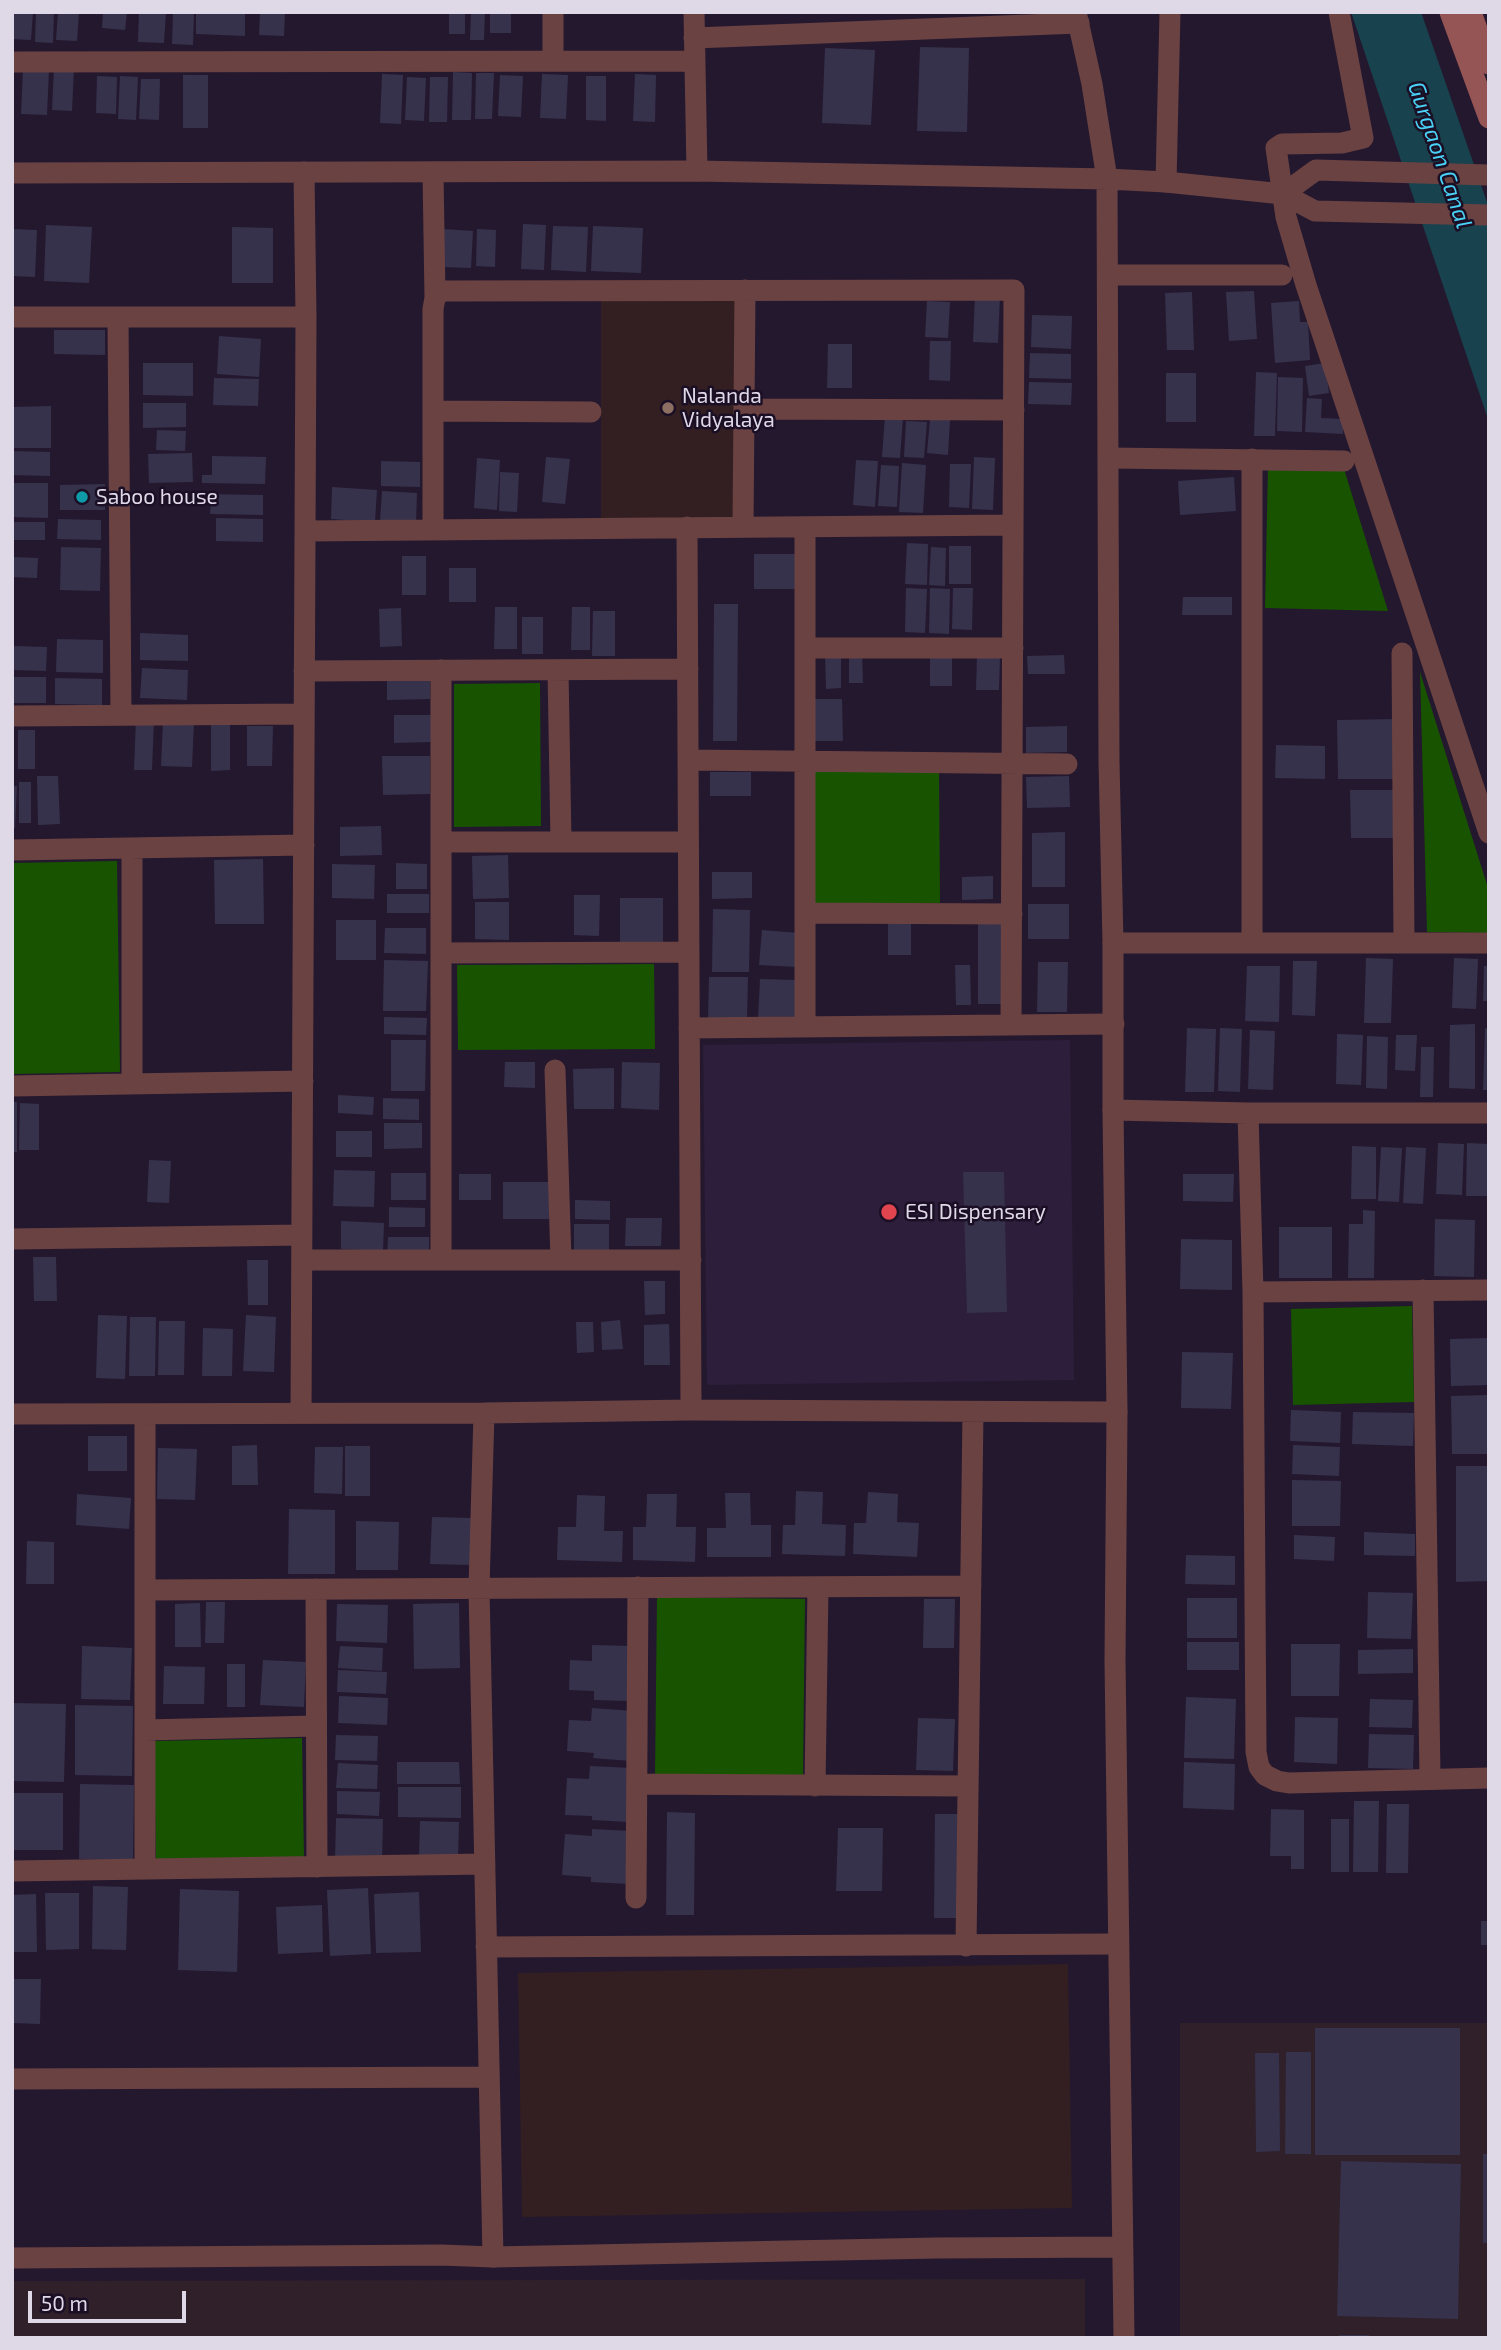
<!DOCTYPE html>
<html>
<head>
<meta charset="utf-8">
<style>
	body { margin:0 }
	#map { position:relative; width:1501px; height:2350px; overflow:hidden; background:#24182f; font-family:"Exo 2",sans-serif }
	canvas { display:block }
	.frame { position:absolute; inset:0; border:14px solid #dfd8e7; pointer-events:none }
	.scale { position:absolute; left:28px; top:2291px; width:158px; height:32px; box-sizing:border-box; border:4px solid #dfd8e7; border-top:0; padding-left:9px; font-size:21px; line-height:24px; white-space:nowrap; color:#dfd8e7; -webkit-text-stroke:5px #1b0f25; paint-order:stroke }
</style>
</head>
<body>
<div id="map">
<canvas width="1501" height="2350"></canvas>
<div class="frame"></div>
<div class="scale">50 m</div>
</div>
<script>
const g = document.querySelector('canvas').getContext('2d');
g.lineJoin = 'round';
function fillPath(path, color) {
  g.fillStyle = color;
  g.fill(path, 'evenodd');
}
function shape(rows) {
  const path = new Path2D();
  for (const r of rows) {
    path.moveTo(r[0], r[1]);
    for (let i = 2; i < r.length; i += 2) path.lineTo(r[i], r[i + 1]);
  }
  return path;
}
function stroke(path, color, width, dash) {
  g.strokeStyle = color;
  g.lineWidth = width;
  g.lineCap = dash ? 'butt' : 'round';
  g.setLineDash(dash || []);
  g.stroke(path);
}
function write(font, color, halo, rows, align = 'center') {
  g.font = font + ' "Exo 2",sans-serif';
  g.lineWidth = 5;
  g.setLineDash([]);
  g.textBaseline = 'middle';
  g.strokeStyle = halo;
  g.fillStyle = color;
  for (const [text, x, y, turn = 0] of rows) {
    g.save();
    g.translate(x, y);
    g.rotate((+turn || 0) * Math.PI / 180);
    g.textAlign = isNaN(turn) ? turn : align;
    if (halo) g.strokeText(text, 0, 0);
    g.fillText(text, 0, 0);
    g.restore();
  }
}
fillPath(shape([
	[1070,1040,1074,1380,707,1385,703,1045]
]), '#2d1e3b');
fillPath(shape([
	[1180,2023,1489,2023,1489,2338,1180,2338],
	[1085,2279,1085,2338,12,2338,12,2281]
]), '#2f202a');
fillPath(shape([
	[601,298,736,298,736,518,601,518],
	[1068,1964,1072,2208,522,2217,518,1973]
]), '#331f21');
fillPath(shape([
	[1268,467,1344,469,1388,611,1265,608],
	[1420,672,1489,891,1489,933,1427,932],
	[540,683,541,826,454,827,454,684],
	[939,769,940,903,815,904,815,770],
	[117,861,120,1072,12,1074,12,863],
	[654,964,655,1049,458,1050,457,965],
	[1412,1306,1414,1402,1293,1405,1291,1309],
	[657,1597,805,1599,803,1777,655,1776],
	[302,1738,304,1858,156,1861,154,1741]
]), '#185300');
fillPath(shape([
	[1351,12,1421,12,1489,208,1489,422]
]), '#18434e');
fillPath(shape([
	[13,12,33,12,31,40,12,39],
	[36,12,54,12,53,43,35,42],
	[58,12,79,12,77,41,56,40],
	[103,12,127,12,125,30,102,28],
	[139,12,166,12,164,43,138,42],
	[173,12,194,12,193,45,172,44],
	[196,12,245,12,245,36,196,34],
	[260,12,285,12,284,36,259,35],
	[449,12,465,12,465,34,449,34],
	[471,12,485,12,484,40,470,40],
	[490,12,511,12,511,33,490,33],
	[920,47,969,48,967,132,917,131],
	[825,48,875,50,871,125,822,123],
	[54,67,74,68,72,111,52,110],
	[23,69,49,70,47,115,21,114],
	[453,72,472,73,471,120,452,120],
	[476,73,494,73,492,119,475,119],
	[382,74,403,75,401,124,380,123],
	[542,74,568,75,566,119,540,118],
	[635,74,656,75,655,122,633,121],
	[183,75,208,75,208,128,183,128],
	[500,75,523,76,521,117,498,116],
	[97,76,117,77,116,114,96,113],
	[120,76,138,77,136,120,118,119],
	[586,76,606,76,606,121,586,120],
	[407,77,426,78,424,121,405,120],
	[430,77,448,77,447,122,429,122],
	[141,79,160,79,159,120,139,119],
	[523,224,546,225,544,270,521,269],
	[46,225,92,227,89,283,44,281],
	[553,226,588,227,586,272,551,270],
	[593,226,643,228,641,273,591,271],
	[232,227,273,228,273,283,232,283],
	[12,229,37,230,35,277,12,276],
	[443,229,473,231,471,268,441,267],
	[477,229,496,230,495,267,476,266],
	[1254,291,1257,339,1229,341,1226,292],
	[1192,292,1194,350,1167,350,1165,293],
	[975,295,1000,296,998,343,973,342],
	[927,301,950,302,948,338,925,337],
	[1299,301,1300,322,1308,322,1310,360,1275,363,1271,303],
	[1032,315,1072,316,1071,349,1031,347],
	[54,330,105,330,105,355,54,354],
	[219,336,261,339,259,377,217,374],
	[930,341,951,341,950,381,929,380],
	[828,344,852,344,852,388,827,388],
	[1030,353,1071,354,1071,379,1029,378],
	[143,363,193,363,193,396,143,395],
	[1325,363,1329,393,1309,396,1305,366],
	[1256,372,1277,373,1275,436,1254,436],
	[1166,373,1196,373,1196,422,1166,422],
	[1278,377,1303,378,1302,432,1277,431],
	[214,378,259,379,258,406,213,405],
	[1029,382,1072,383,1071,405,1028,404],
	[1307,398,1322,399,1321,418,1343,419,1343,434,1305,432],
	[143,403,186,403,186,427,143,428],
	[51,406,51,448,12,448,12,407],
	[885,416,903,418,900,458,882,457],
	[930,419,950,420,948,455,927,453],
	[906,421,927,422,924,458,904,457],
	[157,430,186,431,185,451,156,450],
	[12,451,50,452,50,476,12,475],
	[192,453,193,482,149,483,148,454],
	[212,456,266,457,265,484,202,483,202,475,212,475],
	[546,457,570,459,565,504,542,502],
	[974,457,995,458,993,510,972,509],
	[477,458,500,460,497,510,474,508],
	[856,460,878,461,875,507,853,505],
	[381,461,420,462,420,487,381,486],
	[902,463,926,465,923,513,899,512],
	[950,464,971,464,969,508,949,507],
	[881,465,899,466,897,507,878,506],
	[500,472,519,473,517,512,499,511],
	[1234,477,1236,511,1180,515,1178,481],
	[12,483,48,483,48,518,12,517],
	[105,484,105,510,60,510,60,485],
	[332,487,377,490,375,522,331,519],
	[382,491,417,493,416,523,380,521],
	[199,494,263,495,263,515,210,514,211,502,199,501],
	[216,518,263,519,263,542,216,541],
	[58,519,101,520,101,540,57,539],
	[12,522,45,522,45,540,12,540],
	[907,543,928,544,927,585,905,584],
	[949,546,971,546,971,584,949,584],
	[61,547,101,548,100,591,60,590],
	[931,547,946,548,945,586,929,585],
	[754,554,797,554,797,589,754,589],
	[402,556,426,556,426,595,402,595],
	[12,557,38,558,37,578,12,577],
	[449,568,476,568,476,602,449,602],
	[906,588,927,589,925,633,905,632],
	[930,588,950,589,949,634,929,633],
	[953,588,973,588,972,630,952,629],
	[1183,597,1232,597,1232,615,1182,615],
	[714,604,738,604,737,741,713,741],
	[495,607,517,607,517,649,494,649],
	[572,607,590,607,590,650,571,650],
	[401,608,402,646,380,647,379,609],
	[593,611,615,611,615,656,592,656],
	[522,617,543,617,543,654,522,654],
	[140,633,188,635,188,661,140,660],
	[57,639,103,640,103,673,56,672],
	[12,646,47,647,46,671,12,670],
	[849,651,862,651,863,683,849,683],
	[825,652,841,652,841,688,826,689],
	[930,654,952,654,952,686,930,686],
	[1064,655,1065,674,1028,674,1027,656],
	[977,656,1000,657,999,690,976,690],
	[142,668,188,670,187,700,140,698],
	[12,677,46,677,46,703,12,703],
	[387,677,430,677,430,699,387,700],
	[55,678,102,679,102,705,55,704],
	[813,699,842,699,843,741,814,741],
	[394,715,432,715,432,742,394,743],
	[136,719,154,719,152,770,134,770],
	[1399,719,1399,779,1338,779,1337,720],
	[163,721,194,722,192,767,161,766],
	[211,724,230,724,230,770,211,771],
	[247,726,273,726,272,766,247,766],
	[1067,726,1067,752,1026,753,1026,727],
	[18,730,35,730,35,769,18,769],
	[1276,745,1325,746,1325,779,1275,778],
	[382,756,430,756,430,794,383,795],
	[710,772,751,772,751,796,710,796],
	[37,776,58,776,60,824,38,825],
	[1069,776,1070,807,1027,808,1026,777],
	[19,782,31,782,31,823,19,823],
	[12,786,17,786,15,828,12,828],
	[1350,790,1398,790,1398,838,1351,838],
	[381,826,382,855,340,856,340,827],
	[1065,832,1065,887,1032,887,1032,833],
	[508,855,509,898,473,899,472,856],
	[263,859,264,924,215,924,214,860],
	[396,863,427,864,427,889,396,889],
	[332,864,375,865,374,899,332,898],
	[712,872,752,872,752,898,712,899],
	[993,876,993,899,962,900,962,877],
	[387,894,429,894,429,913,387,913],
	[574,895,600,895,599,936,574,935],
	[620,898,663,898,663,946,620,946],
	[475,902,509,902,509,940,475,939],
	[1028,904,1069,904,1069,939,1028,939],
	[713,909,750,910,749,972,712,972],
	[888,917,911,917,911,955,888,955],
	[978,917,1009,917,1008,1004,978,1004],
	[336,920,376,920,376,960,336,960],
	[385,928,426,928,426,954,384,953],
	[762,930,799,933,797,967,759,965],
	[1366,958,1393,959,1391,1023,1364,1023],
	[1454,958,1478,959,1476,1009,1452,1008],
	[384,960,428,961,426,1011,383,1011],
	[1293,961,1317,961,1315,1016,1292,1015],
	[1038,962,1068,962,1067,1012,1037,1012],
	[955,965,970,965,971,1005,956,1005],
	[1247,966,1280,966,1279,1022,1245,1021],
	[1484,966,1489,966,1489,1001,1483,1001],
	[709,977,748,977,747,1020,708,1019],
	[760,979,797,980,796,1020,758,1019],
	[384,1017,427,1018,426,1035,384,1034],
	[1475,1024,1475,1089,1449,1088,1450,1025],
	[1187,1028,1216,1029,1214,1092,1185,1092],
	[1220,1028,1242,1029,1240,1092,1218,1091],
	[1485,1028,1489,1029,1489,1090,1483,1090],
	[1250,1030,1275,1031,1273,1090,1248,1089],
	[1337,1034,1363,1035,1361,1085,1336,1084],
	[1396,1035,1417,1035,1415,1071,1395,1070],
	[1367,1036,1388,1037,1387,1089,1366,1088],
	[391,1040,426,1040,425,1091,391,1091],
	[1421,1047,1434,1047,1433,1097,1420,1097],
	[505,1062,535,1062,535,1088,504,1087],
	[622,1062,660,1063,659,1110,621,1108],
	[614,1068,614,1109,574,1109,573,1069],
	[338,1095,374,1097,373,1115,338,1113],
	[383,1098,419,1099,419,1120,383,1119],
	[12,1102,17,1102,17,1152,12,1152],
	[20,1103,39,1104,39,1150,19,1150],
	[384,1123,422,1123,422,1148,384,1149],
	[336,1131,372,1131,372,1157,336,1157],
	[1438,1143,1464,1144,1462,1195,1436,1194],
	[1467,1143,1489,1144,1489,1196,1466,1196],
	[1352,1146,1376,1147,1376,1199,1351,1199],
	[1381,1147,1402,1148,1399,1202,1378,1201],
	[1406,1147,1426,1148,1423,1204,1403,1203],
	[149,1160,171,1161,169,1203,147,1202],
	[334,1170,375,1171,374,1207,333,1206],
	[963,1172,1004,1172,1007,1312,967,1313],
	[391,1173,426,1173,426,1200,391,1200],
	[459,1174,491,1174,491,1200,459,1200],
	[1183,1174,1234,1174,1233,1202,1183,1201],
	[503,1182,549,1182,549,1219,503,1219],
	[575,1200,610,1201,610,1220,575,1219],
	[389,1207,425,1208,425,1227,389,1227],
	[1363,1210,1375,1211,1374,1278,1348,1278,1349,1224,1363,1224],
	[626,1218,662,1218,661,1246,625,1246],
	[1435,1219,1475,1220,1474,1277,1434,1276],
	[341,1221,384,1223,383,1251,341,1249],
	[574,1224,609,1224,609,1252,574,1252],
	[1279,1227,1332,1227,1332,1278,1279,1278],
	[388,1237,429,1237,429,1258,387,1258],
	[1181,1239,1232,1240,1232,1290,1180,1289],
	[33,1257,56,1257,57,1301,34,1301],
	[247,1260,268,1260,268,1305,248,1305],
	[644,1281,665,1281,665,1314,645,1315],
	[98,1315,127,1316,125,1379,96,1378],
	[246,1315,276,1317,274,1372,243,1371],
	[130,1317,156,1317,155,1376,129,1376],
	[620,1320,623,1349,602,1350,601,1322],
	[159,1321,185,1321,184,1375,158,1375],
	[576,1322,593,1322,594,1352,577,1353],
	[669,1324,670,1365,644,1365,644,1325],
	[203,1328,233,1329,232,1376,202,1376],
	[1489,1338,1489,1385,1451,1386,1450,1339],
	[1182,1352,1233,1353,1231,1409,1181,1408],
	[1489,1395,1489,1454,1452,1454,1451,1396],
	[1291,1410,1341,1412,1340,1443,1290,1441],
	[1353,1412,1414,1413,1413,1446,1352,1444],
	[88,1436,127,1436,127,1471,88,1471],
	[257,1445,258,1485,232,1485,232,1446],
	[1293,1445,1340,1447,1339,1476,1292,1474],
	[345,1446,370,1446,370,1496,345,1496],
	[315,1447,343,1447,342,1494,314,1493],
	[158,1448,197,1449,195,1500,157,1499],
	[1456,1466,1489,1466,1489,1581,1456,1582],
	[1292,1480,1341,1481,1340,1526,1292,1526],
	[796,1491,823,1492,822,1524,846,1525,845,1556,782,1554,783,1525,795,1525],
	[868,1492,898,1494,897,1522,919,1523,917,1557,853,1554,854,1523,866,1523],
	[725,1493,750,1493,751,1525,771,1525,771,1557,707,1557,707,1528,726,1528],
	[77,1494,131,1498,129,1529,76,1525],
	[647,1494,677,1494,676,1527,696,1527,695,1562,633,1560,633,1527,646,1527],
	[577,1495,605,1496,604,1531,623,1531,622,1562,557,1560,558,1527,576,1527],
	[289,1509,335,1510,335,1574,288,1574],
	[432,1517,472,1518,470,1565,430,1564],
	[356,1521,399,1522,398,1570,356,1570],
	[1364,1532,1415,1534,1415,1556,1364,1555],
	[1294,1535,1335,1537,1334,1561,1294,1559],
	[27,1541,54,1542,54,1584,26,1584],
	[1186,1555,1235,1556,1235,1585,1185,1584],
	[1368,1592,1413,1593,1411,1639,1367,1638],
	[1187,1598,1237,1598,1237,1638,1187,1638],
	[924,1599,955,1599,954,1648,923,1648],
	[206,1602,225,1602,224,1643,205,1643],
	[200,1603,201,1647,175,1647,175,1604],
	[459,1603,460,1668,414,1669,413,1604],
	[337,1604,388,1605,387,1643,336,1641],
	[1187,1642,1239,1642,1239,1670,1187,1670],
	[1291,1644,1340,1644,1339,1696,1291,1696],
	[592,1645,630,1646,628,1701,594,1700,594,1691,569,1690,570,1660,592,1661],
	[82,1646,132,1648,130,1700,81,1699],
	[340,1646,383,1648,382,1671,338,1668],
	[1413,1649,1413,1673,1358,1674,1358,1650],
	[263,1660,306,1662,304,1707,260,1705],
	[227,1664,245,1664,245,1707,227,1707],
	[164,1666,205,1667,204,1704,163,1704],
	[338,1670,387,1672,386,1694,337,1692],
	[339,1696,388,1698,387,1725,338,1723],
	[1186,1697,1236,1699,1234,1759,1184,1758],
	[1370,1699,1413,1700,1412,1728,1369,1727],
	[12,1703,66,1704,64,1782,12,1781],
	[75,1705,133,1706,132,1776,75,1775],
	[592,1708,634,1711,631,1761,593,1758,594,1753,567,1751,569,1720,591,1721],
	[1295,1717,1338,1718,1337,1764,1294,1762],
	[918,1718,955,1719,953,1771,916,1770],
	[1369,1734,1414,1735,1413,1769,1368,1768],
	[336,1735,378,1736,377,1761,335,1760],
	[397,1762,459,1762,460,1784,397,1784],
	[1184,1762,1235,1764,1234,1810,1183,1808],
	[338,1763,378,1765,377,1789,336,1788],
	[590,1766,632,1768,629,1822,592,1820,592,1816,565,1815,567,1778,589,1779],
	[80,1784,134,1785,133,1860,79,1859],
	[398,1787,461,1787,461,1818,398,1817],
	[337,1791,380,1792,379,1816,337,1814],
	[12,1793,63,1793,63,1850,12,1850],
	[1354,1801,1379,1801,1378,1872,1353,1872],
	[1387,1804,1409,1804,1408,1873,1386,1873],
	[1271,1809,1304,1810,1304,1869,1291,1869,1291,1856,1270,1856],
	[667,1812,695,1813,694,1915,666,1915],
	[935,1814,960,1814,959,1918,934,1918],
	[336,1818,383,1819,382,1861,335,1860],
	[1331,1819,1349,1819,1349,1872,1331,1872],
	[420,1821,459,1822,458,1857,419,1855],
	[838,1828,883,1828,882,1891,836,1891],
	[592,1829,631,1831,628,1884,591,1882,591,1877,562,1875,565,1834,592,1836],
	[93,1886,128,1887,126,1950,92,1949],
	[368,1888,371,1954,330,1956,327,1890],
	[180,1889,239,1891,237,1972,178,1970],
	[419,1892,421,1952,376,1953,374,1894],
	[45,1893,79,1893,79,1949,46,1950],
	[36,1894,37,1952,12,1952,12,1895],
	[322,1905,323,1952,278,1954,276,1907],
	[1481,1921,1489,1921,1489,1945,1481,1945],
	[12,1979,41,1979,40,2024,12,2023],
	[1315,2028,1460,2028,1460,2155,1315,2155],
	[1286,2052,1311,2052,1311,2154,1285,2154],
	[1255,2053,1279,2053,1280,2151,1256,2152],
	[1483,2154,1489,2154,1489,2243,1483,2243],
	[1341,2161,1461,2164,1458,2319,1337,2316],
	[1339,2335,1369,2335,1369,2338,1339,2338]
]), '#36324c');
stroke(shape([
	[694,12,697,171],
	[1339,12,1363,138,1342,143,1282,144,1276,148,1286,217,1306,285,1489,833],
	[694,38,1079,23],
	[553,61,553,12],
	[12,62,695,61],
	[433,172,435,298],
	[1166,182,1170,12],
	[1108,275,1282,275],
	[12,317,306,317],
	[118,317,121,715],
	[744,409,1014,410],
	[433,411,591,412],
	[1109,458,1344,461],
	[1252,459,1252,943],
	[687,527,691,1410],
	[743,527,745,290],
	[805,527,805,1027],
	[433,530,433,309,435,298,441,291,1014,290,1011,1025],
	[305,531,1013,525],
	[805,648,1013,648],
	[1402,653,1404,943],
	[441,670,441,1260],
	[558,670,561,842],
	[304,671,688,669],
	[12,716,304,714],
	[688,760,1067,764],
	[441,842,688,842],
	[12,850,304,845],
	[805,913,1012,914],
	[1113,943,1489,943],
	[441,953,689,952],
	[689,1028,1114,1024],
	[555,1070,561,1260],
	[132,1084,132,848],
	[12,1086,303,1081],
	[1113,1110,1248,1113,1489,1113],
	[1248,1113,1253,1292,1256,1752,1259,1767,1265,1775,1277,1781,1289,1783,1489,1778],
	[12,1239,302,1235],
	[302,1260,691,1260],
	[1423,1290,1430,1778],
	[1253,1292,1489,1290],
	[301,1413,306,317,304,172],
	[484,1413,479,1588,493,2257],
	[12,1414,484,1413,691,1410,1117,1412],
	[145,1414,145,1869],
	[316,1589,317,1867],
	[145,1590,971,1586],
	[145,1730,316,1726],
	[637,1784,968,1786],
	[815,1786,818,1587],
	[12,1871,485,1864],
	[636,1898,638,1587],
	[966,1946,973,1412],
	[486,1947,1118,1944],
	[12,2079,489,2077]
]), '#6b4242', 21);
stroke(shape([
	[1076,12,1092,84,1107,179,1109,761,1113,943,1113,1110,1117,1412,1115,1660,1124,2338],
	[12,173,697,171,1107,179,1166,182,1283,194,1315,211,1489,215],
	[1283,194,1316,170,1489,175],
	[12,2258,441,2255,493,2257,936,2248,1122,2247]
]), '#6b4242', 21);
stroke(shape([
	[1450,12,1489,118],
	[1471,12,1489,64]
]), '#965555', 21);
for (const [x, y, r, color] of [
	[668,408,7,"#8d6e63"],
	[82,497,7,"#0f9aa8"],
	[889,1212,9,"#e0444e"]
]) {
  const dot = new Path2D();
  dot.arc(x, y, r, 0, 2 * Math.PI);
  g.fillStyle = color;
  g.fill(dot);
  stroke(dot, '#1b0f25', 2.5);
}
write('21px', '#dfd8e7', '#1b0f25', [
	["Nalanda",682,396],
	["Vidyalaya",682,420],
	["Saboo house",96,497],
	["ESI Dispensary",905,1212]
], 'left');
write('italic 23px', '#49d2f5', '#1b0f25', [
	["Gurgaon Canal",1440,155,71]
]);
</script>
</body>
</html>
